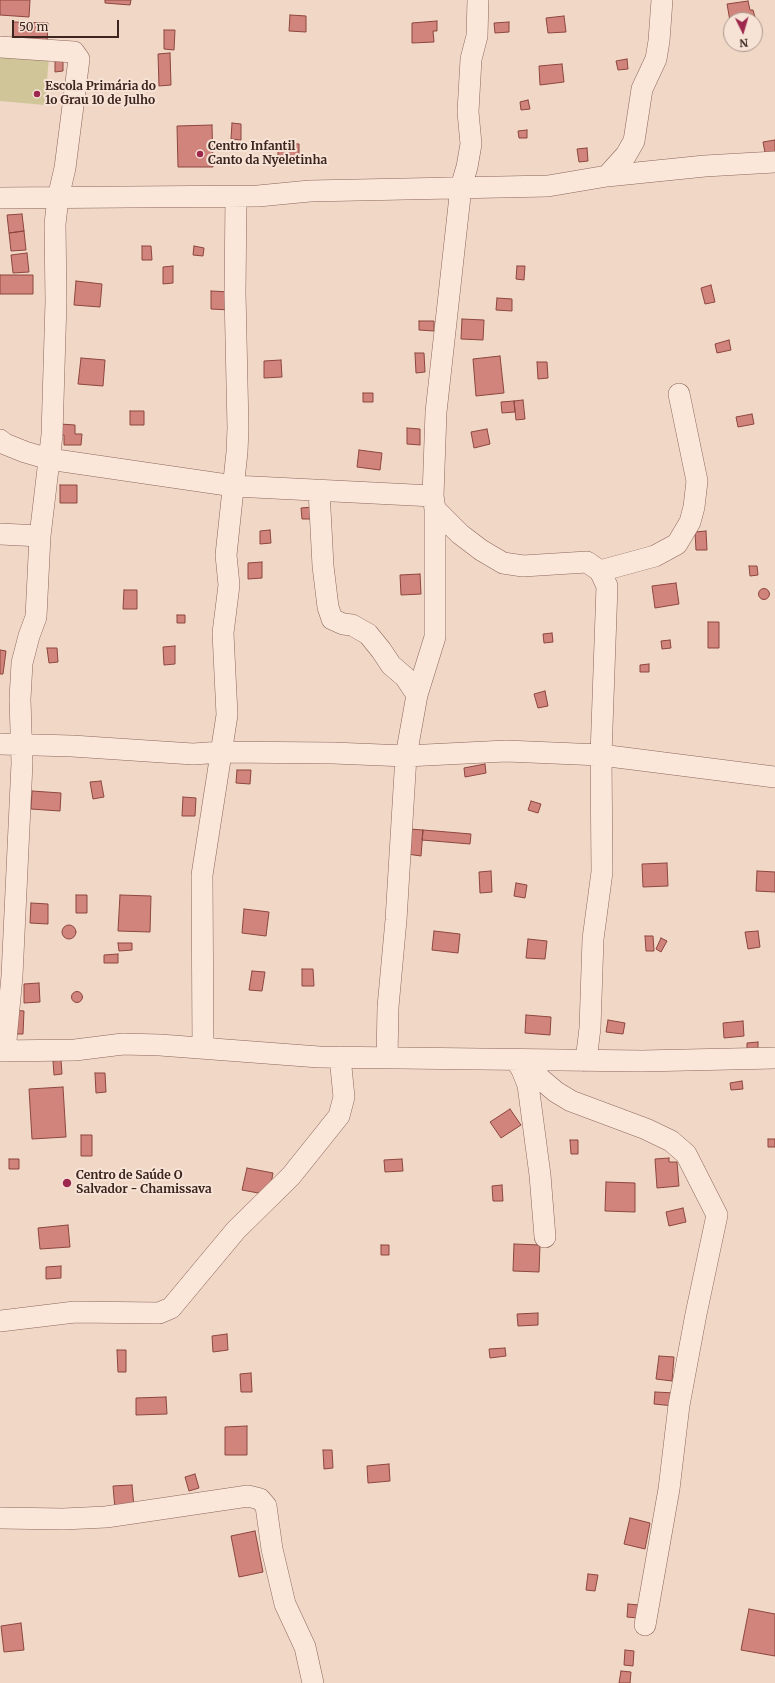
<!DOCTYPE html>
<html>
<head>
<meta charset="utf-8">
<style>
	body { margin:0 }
	#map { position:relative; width:775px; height:1683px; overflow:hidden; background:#f0d7c6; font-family:Merriweather,serif }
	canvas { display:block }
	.north { position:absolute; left:723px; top:12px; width:40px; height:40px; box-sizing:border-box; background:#f7e3d6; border:1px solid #ac978d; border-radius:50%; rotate:175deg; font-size:11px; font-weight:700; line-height:16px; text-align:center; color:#3c241f }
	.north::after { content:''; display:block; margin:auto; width:14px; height:18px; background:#9e284d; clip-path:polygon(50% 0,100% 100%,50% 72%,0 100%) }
	.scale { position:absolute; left:12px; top:20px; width:107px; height:18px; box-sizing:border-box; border:2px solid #3c241f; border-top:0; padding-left:5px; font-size:12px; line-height:14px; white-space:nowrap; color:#3c241f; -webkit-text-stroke:3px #f7e3d6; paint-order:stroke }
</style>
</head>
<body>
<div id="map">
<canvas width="775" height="1683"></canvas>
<div class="north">N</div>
<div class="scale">50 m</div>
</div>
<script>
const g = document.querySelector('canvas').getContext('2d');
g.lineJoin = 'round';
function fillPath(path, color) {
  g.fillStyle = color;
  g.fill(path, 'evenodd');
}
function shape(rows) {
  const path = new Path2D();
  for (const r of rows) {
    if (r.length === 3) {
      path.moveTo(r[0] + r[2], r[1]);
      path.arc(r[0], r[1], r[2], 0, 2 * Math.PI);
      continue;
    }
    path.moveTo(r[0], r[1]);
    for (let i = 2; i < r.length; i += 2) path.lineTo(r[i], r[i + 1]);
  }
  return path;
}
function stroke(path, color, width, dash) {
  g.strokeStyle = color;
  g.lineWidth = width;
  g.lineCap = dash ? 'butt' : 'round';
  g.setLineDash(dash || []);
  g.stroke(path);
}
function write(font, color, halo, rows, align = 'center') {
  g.font = font + ' Merriweather,serif';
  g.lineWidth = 4;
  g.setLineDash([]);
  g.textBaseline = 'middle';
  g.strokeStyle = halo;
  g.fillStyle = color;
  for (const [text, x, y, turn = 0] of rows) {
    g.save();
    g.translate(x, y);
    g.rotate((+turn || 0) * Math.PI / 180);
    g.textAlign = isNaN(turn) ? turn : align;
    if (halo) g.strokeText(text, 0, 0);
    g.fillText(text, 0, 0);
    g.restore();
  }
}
fillPath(shape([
	[0,52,49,56,45,105,0,101]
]), '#cfc599');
const building = shape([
	[0,0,30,0,29,17,0,15,0,0],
	[105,0,131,0,130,5,105,3,105,0],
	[748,1,750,10,753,10,755,17,731,20,730,21,727,4,748,1],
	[290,15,306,16,306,32,289,31,290,15],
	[564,16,566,32,548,33,546,18,564,16],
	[437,21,437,31,433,31,434,42,412,43,412,23,437,21],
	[13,22,48,23,47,45,12,43,13,22],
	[509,22,509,32,495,33,494,23,509,22],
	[164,30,175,30,174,50,164,49,164,30],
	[170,53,171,85,159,86,158,54,170,53],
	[55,57,63,57,63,71,55,72,55,57],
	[627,59,628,69,618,70,616,61,627,59],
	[562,64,564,82,540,85,539,66,562,64],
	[528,100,530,109,521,110,520,102,528,100],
	[232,123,241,124,241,140,231,139,232,123],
	[212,125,213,167,178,167,177,126,212,125],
	[527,130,527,138,519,138,518,131,527,130],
	[775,140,775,156,766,158,763,142,775,140],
	[278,143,299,144,299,164,278,163,278,143],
	[587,148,588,161,579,162,577,149,587,148],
	[22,214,24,231,9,233,7,215,22,214],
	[24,231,26,250,11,251,9,233,24,231],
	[142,246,151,246,152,260,142,260,142,246],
	[194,246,204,248,203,256,193,255,194,246],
	[27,253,29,272,13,273,11,255,27,253],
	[173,266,173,283,163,284,163,267,173,266],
	[517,266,525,266,524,280,516,279,517,266],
	[0,275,33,275,33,294,0,294,0,275],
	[76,281,102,284,100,307,74,305,76,281],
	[711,285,715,302,705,304,701,288,711,285],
	[211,291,230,292,230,310,211,309,211,291],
	[497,298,512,299,512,311,496,310,497,298],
	[462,319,484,320,483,340,461,339,462,319],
	[419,321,434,321,434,331,419,330,419,321],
	[729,340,731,350,717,353,715,344,729,340],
	[415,353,424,353,425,372,416,373,415,353],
	[500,356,504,393,476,396,473,359,500,356],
	[81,358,105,360,103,386,78,384,81,358],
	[281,360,282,377,264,378,264,361,281,360],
	[537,362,547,362,548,378,538,379,537,362],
	[363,393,373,393,373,402,363,402,363,393],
	[523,400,525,419,516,420,514,401,523,400],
	[514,401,515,412,502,413,501,402,514,401],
	[130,411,144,411,144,425,130,425,130,411],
	[752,414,754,424,738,427,736,417,752,414],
	[60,424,75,425,75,434,82,434,81,445,64,445,64,435,60,434,60,424],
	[407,428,420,429,420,445,407,444,407,428],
	[487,429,490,444,474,448,471,432,487,429],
	[359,450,382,453,380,470,357,467,359,450],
	[60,485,77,485,77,503,60,503,60,485],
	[313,507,313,519,302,519,301,508,313,507],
	[270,530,271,543,260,544,260,531,270,530],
	[706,531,707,550,696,550,695,532,706,531],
	[262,562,262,578,248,579,248,563,262,562],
	[749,566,757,566,758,575,750,576,749,566],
	[420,574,421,594,401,595,400,575,420,574],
	[676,583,679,604,655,608,652,586,676,583],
	[764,594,5.5],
	[124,590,137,590,137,609,123,609,124,590],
	[177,615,185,615,185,623,177,623,177,615],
	[708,622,719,622,719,648,708,648,708,622],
	[552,633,553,642,544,643,543,634,552,633],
	[670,640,671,648,662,649,661,641,670,640],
	[175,646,175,664,164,665,163,647,175,646],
	[47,648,57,648,58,662,49,663,47,648],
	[0,650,6,651,3,674,0,674,0,650],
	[649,664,649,672,640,672,640,665,649,664],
	[545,691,548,706,538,708,534,694,545,691],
	[485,764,486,773,465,777,464,768,485,764],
	[237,770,251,770,250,784,236,783,237,770],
	[101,781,104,797,93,799,90,782,101,781],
	[32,791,61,793,60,811,31,809,32,791],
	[183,797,196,798,195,816,182,816,183,797],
	[531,801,541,804,538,813,528,810,531,801],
	[409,829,423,830,421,856,407,854,409,829],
	[423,830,471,834,470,844,422,840,423,830],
	[667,863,668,886,643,887,642,864,667,863],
	[491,871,492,892,480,893,479,872,491,871],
	[757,871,775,872,775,892,756,891,757,871],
	[516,883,527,885,525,898,514,896,516,883],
	[76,895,87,895,87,913,76,913,76,895],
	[120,895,151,896,150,932,118,931,120,895],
	[31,903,48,904,48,924,30,923,31,903],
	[244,909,269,912,266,936,242,933,244,909],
	[69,932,7],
	[434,931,460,934,458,953,432,950,434,931],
	[758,931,760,947,748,949,745,932,758,931],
	[645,936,653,936,654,951,646,951,645,936],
	[661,938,667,941,661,952,656,949,661,938],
	[528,939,547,941,545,959,526,958,528,939],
	[118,943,132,943,132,950,119,951,118,943],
	[118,954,118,963,104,963,104,955,118,954],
	[302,969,313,969,314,986,302,986,302,969],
	[252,971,265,972,262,991,249,990,252,971],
	[39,983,40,1002,24,1003,24,984,39,983],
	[77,997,5.5],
	[11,1010,24,1011,23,1034,10,1034,11,1010],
	[526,1015,551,1017,550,1035,525,1033,526,1015],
	[608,1020,625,1023,623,1034,606,1032,608,1020],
	[743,1021,744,1036,724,1038,723,1023,743,1021],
	[758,1042,758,1051,747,1052,747,1043,758,1042],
	[61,1060,62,1074,54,1075,53,1061,61,1060],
	[95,1073,105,1073,106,1092,96,1093,95,1073],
	[742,1081,743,1089,731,1090,730,1083,742,1081],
	[63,1087,66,1137,32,1139,29,1089,63,1087],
	[510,1109,521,1125,501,1138,490,1122,510,1109],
	[81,1135,92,1135,92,1156,81,1156,81,1135],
	[768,1139,775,1139,775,1147,768,1147,768,1139],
	[570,1140,578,1140,578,1154,571,1154,570,1140],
	[669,1158,669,1162,677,1162,679,1186,657,1188,655,1159,669,1158],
	[9,1159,19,1159,19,1169,9,1169,9,1159],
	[402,1159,403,1171,385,1172,384,1160,402,1159],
	[247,1168,273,1173,269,1195,242,1190,247,1168],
	[606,1182,635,1183,635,1212,605,1211,606,1182],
	[502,1185,503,1201,493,1201,492,1186,502,1185],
	[683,1208,686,1222,669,1226,666,1212,683,1208],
	[68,1225,70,1247,40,1249,38,1228,68,1225],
	[514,1244,540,1245,539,1272,513,1271,514,1244],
	[381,1245,389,1245,389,1255,381,1255,381,1245],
	[61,1266,61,1278,46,1279,46,1267,61,1266],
	[538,1313,538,1325,518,1326,517,1314,538,1313],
	[227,1334,228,1350,213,1352,212,1336,227,1334],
	[505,1348,506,1356,490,1358,489,1349,505,1348],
	[117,1350,126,1350,126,1372,118,1372,117,1350],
	[659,1356,674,1357,672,1381,656,1379,659,1356],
	[251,1373,252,1392,241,1392,240,1374,251,1373],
	[655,1392,675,1393,674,1406,654,1404,655,1392],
	[166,1397,167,1414,136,1415,136,1398,166,1397],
	[247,1426,247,1455,225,1455,225,1427,247,1426],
	[323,1450,332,1450,333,1468,324,1469,323,1450],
	[389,1464,390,1481,368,1483,367,1466,389,1464],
	[195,1474,199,1488,189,1491,185,1477,195,1474],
	[132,1485,134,1507,115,1509,113,1486,132,1485],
	[630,1518,650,1523,645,1549,624,1544,630,1518],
	[255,1531,263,1572,239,1577,231,1536,255,1531],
	[588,1574,598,1575,595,1591,586,1590,588,1574],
	[628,1604,639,1605,638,1618,627,1617,628,1604],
	[749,1609,775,1614,775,1656,741,1650,749,1609],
	[21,1623,24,1650,4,1652,1,1626,21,1623],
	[625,1650,634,1651,633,1666,624,1665,625,1650],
	[621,1671,631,1672,630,1683,619,1683,621,1671]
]);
fillPath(building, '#d0847b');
stroke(building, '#8d463f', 1);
const minor = shape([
	[0,47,74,52,79,59,65,168,58,198,55,224,56,301,52,435,40,536,36,617,29,636,22,663,20,699,22,763,12,976,5,1051],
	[607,176,626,155,634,141,642,89,656,59,659,41,662,0],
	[0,198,258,196,310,191,548,186,607,176,705,166,775,162],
	[0,440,5,444,25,452,49,459,234,486,433,496],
	[319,490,323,566,328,607,332,619,343,624,352,625,368,634,381,650,391,665,405,677,417,695],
	[435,509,460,534,481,550,503,563,523,566,587,562,600,571,607,586,601,755,602,872,593,939,590,1028,586,1061],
	[0,534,40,536],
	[600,571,655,556,677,544,690,522,694,507,697,481,679,394],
	[0,744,72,746,193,754,222,752,333,753,406,756,506,751,601,755,775,777],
	[203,1048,202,875,227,715,223,633,229,585,226,555,237,452,238,428,235,293,236,196],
	[0,1051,75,1050,123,1044,160,1045,319,1057,642,1061,775,1058],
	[387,1058,388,1007,396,920,406,756,417,695,435,637,435,509,433,496,436,412,461,187,467,167,471,144,468,112,471,59,477,36,478,0],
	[517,1062,522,1070,528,1085,540,1175,545,1237],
	[522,1070,530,1070,556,1092,571,1101,646,1129,671,1141,686,1154,717,1215,696,1314,679,1405,669,1489,645,1625],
	[0,1321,75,1312,159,1313,171,1308,236,1230,291,1176,339,1116,344,1097,340,1057],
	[0,1518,63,1519,106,1517,248,1496,260,1499,266,1506,272,1549,285,1604,305,1647,313,1683]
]);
stroke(minor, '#8d665b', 22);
stroke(minor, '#fae7da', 21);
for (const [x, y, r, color] of [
	[37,94,4,"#9e284d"],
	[200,154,4,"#9e284d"],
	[67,1183,5,"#9e284d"]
]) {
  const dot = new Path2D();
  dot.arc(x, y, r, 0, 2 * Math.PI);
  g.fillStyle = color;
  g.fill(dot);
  stroke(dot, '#f7e3d6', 1.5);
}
write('bold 12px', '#3c241f', '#f7e3d6', [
	["Escola Primária do",45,87],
	["1o Grau 10 de Julho",45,101],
	["Centro Infantil",208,147],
	["Canto da Nyeletinha",208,161],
	["Centro de Saúde O",76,1176],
	["Salvador - Chamissava",76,1190]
], 'left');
</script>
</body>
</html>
